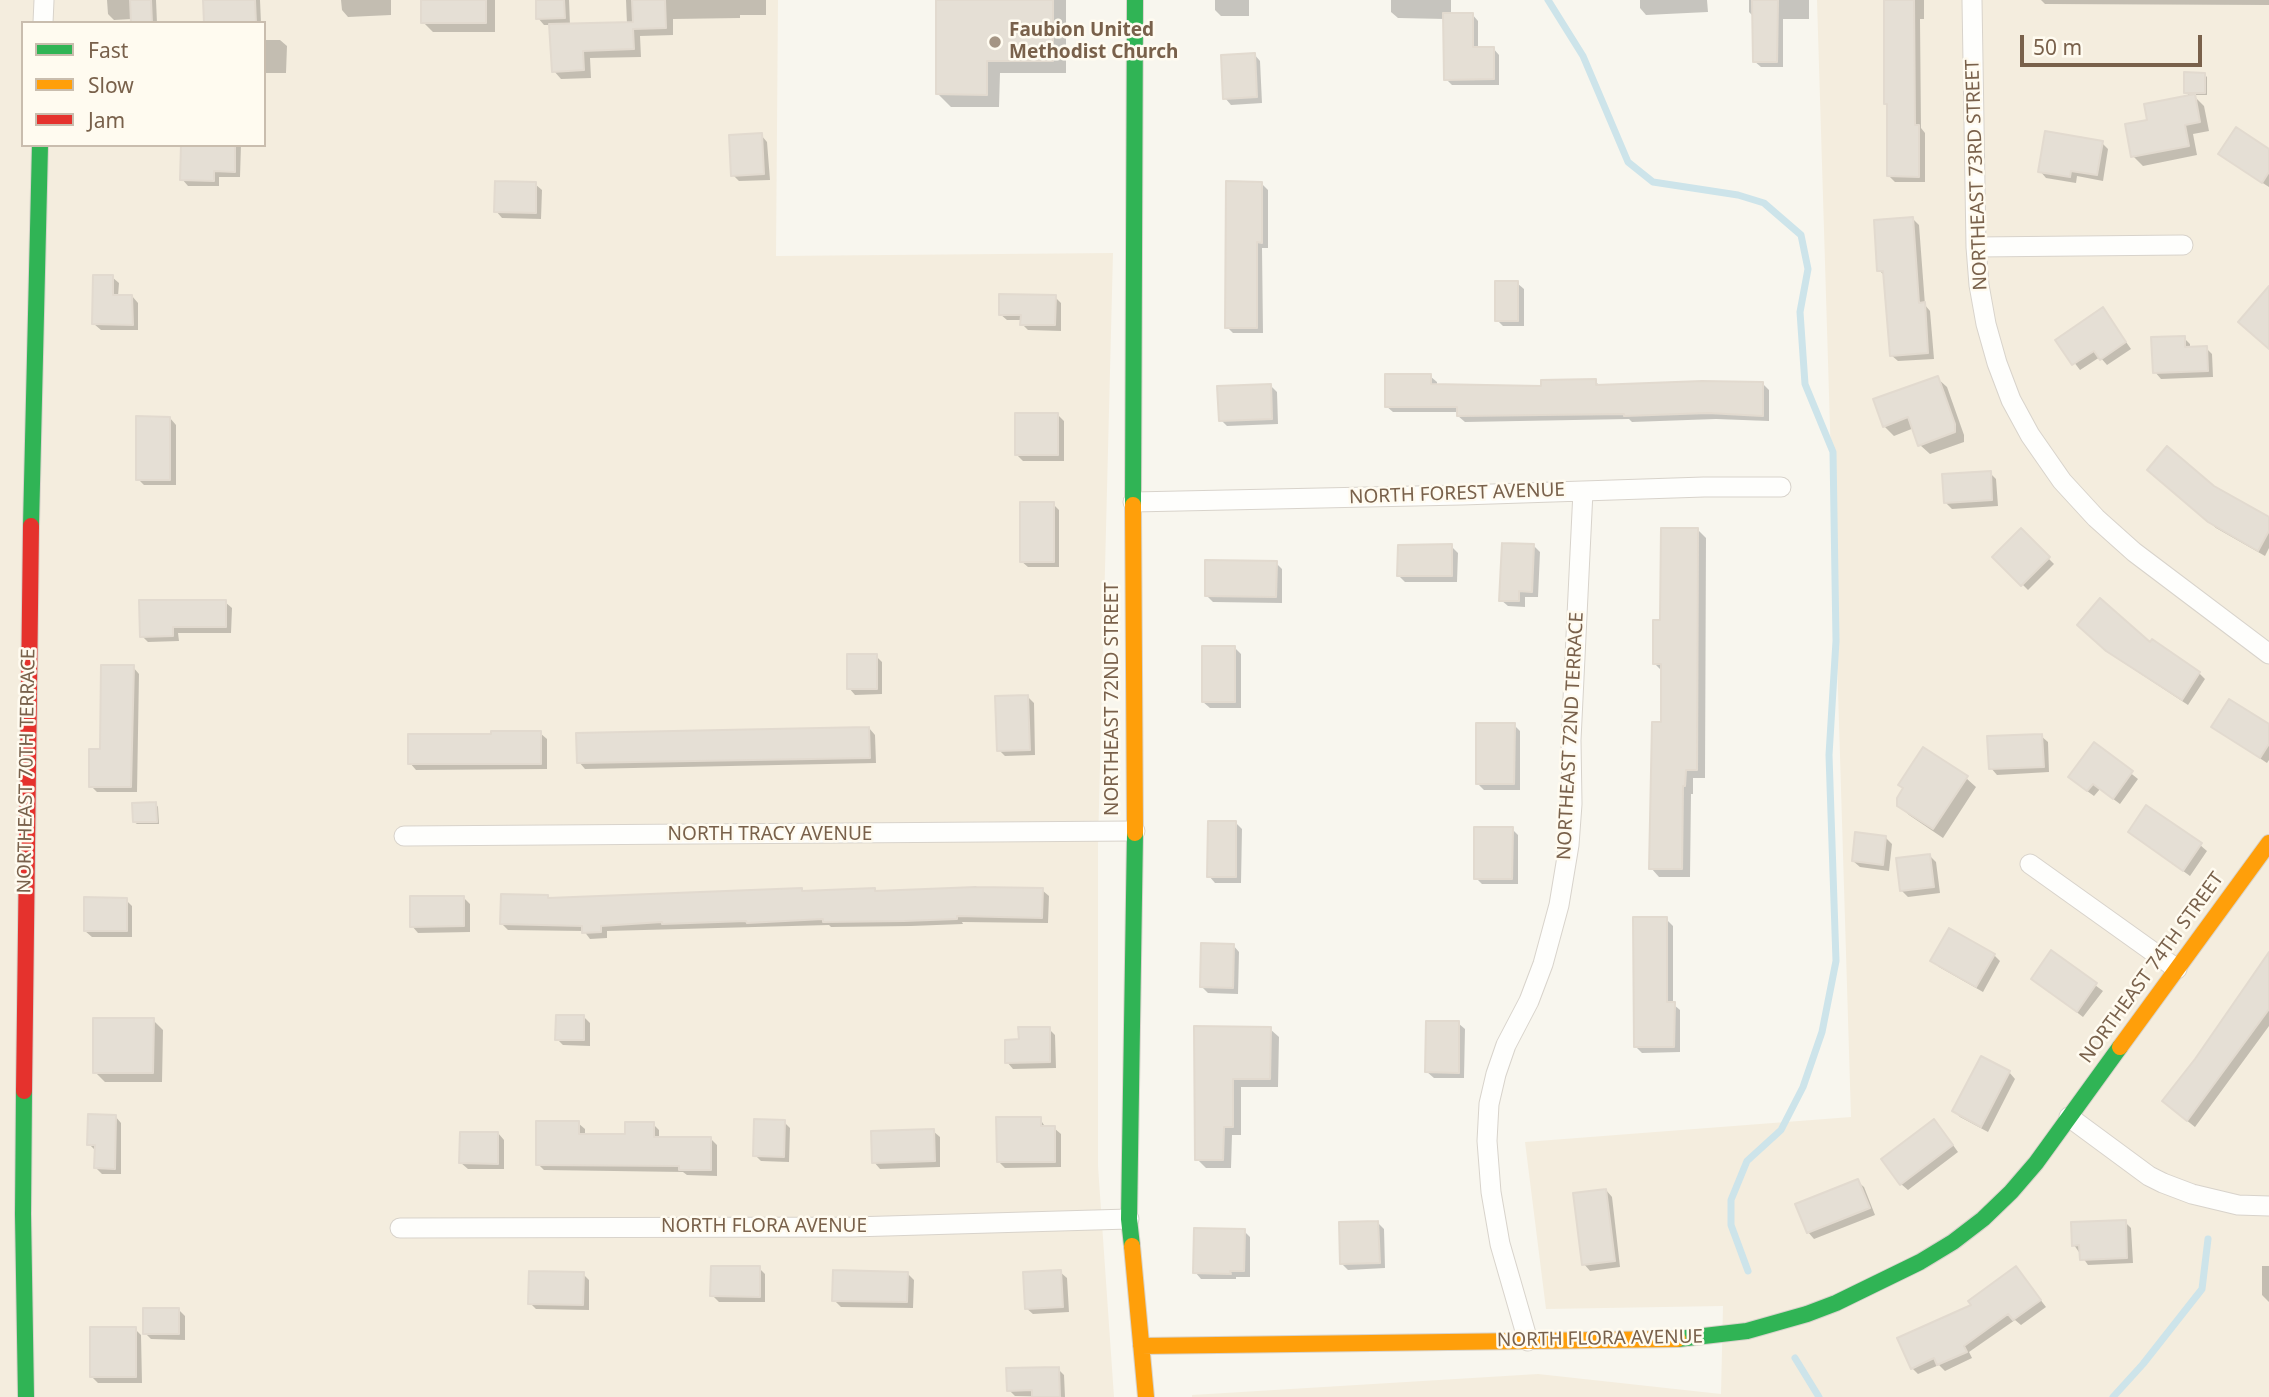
<!DOCTYPE html>
<html>
<head>
<meta charset="utf-8">
<style>
	body { margin:0 }
	#map { position:relative; width:2269px; height:1397px; overflow:hidden; background:#f8f6ee; font-family:"Noto Sans",sans-serif }
	canvas { display:block }
	.legend { position:absolute; left:21px; top:21px; width:245px; height:126px; box-sizing:border-box; background:#fffbf0; border:2px solid #c9bdae; margin:0; padding:9px 12px; list-style:none; font-size:21px; color:#79614b }
	.legend li { display:flex; align-items:center; gap:14px; height:35px }
	.legend b { width:35px; border:2px solid #c9bdae }
	.scale { position:absolute; left:2020px; top:35px; width:182px; height:32px; box-sizing:border-box; border:4px solid #79614b; border-top:0; padding-left:9px; font-size:21px; line-height:24px; white-space:nowrap; color:#79614b; -webkit-text-stroke:5px #fffbf0; paint-order:stroke }
</style>
</head>
<body>
<div id="map">
<canvas width="2269" height="1397"></canvas>
<ul class="legend">
<li><b style="height:9px;background:#30b455"></b>Fast</li>
<li><b style="height:9px;background:#ff9f0a"></b>Slow</li>
<li><b style="height:9px;background:#e5322d"></b>Jam</li>
</ul>
<div class="scale">50 m</div>
</div>
<script>
const g = document.querySelector('canvas').getContext('2d');
g.lineJoin = 'round';
function fillPath(path, color) {
  g.fillStyle = color;
  g.fill(path, 'evenodd');
}
function shape(rows) {
  const path = new Path2D();
  for (const r of rows) {
    path.moveTo(r[0], r[1]);
    for (let i = 2; i < r.length; i += 2) path.lineTo(r[i], r[i + 1]);
  }
  return path;
}
function stroke(path, color, width, dash) {
  g.strokeStyle = color;
  g.lineWidth = width;
  g.lineCap = dash ? 'butt' : 'round';
  g.setLineDash(dash || []);
  g.stroke(path);
}
function write(font, color, halo, rows, align = 'center') {
  g.font = font + ' "Noto Sans",sans-serif';
  g.lineWidth = 5;
  g.setLineDash([]);
  g.textBaseline = 'middle';
  g.strokeStyle = halo;
  g.fillStyle = color;
  for (const [text, x, y, turn = 0] of rows) {
    g.save();
    g.translate(x, y);
    g.rotate((+turn || 0) * Math.PI / 180);
    g.textAlign = isNaN(turn) ? turn : align;
    if (halo) g.strokeText(text, 0, 0);
    g.fillText(text, 0, 0);
    g.restore();
  }
}
fillPath(shape([
	[0,0,778,0,776,256,1113,253,1098,845,1098,1166,1114,1397,0,1397],
	[23,23,264,23,264,145,23,145],
	[1817,0,2269,0,2269,1397,1192,1397,1192,1395,1538,1374,1721,1394,1723,1306,1546,1309,1525,1142,1851,1117]
]), '#f4edde');
fillPath(shape([
	[107,0,156,0,157,23,132,23,132,19,114,20,108,14],
	[205,0,260,0,261,23,206,23],
	[341,0,391,0,391,15,348,17,342,10],
	[423,0,495,0,495,32,433,32,423,22],
	[537,0,569,0,570,25,627,24,626,0,766,0,766,15,740,15,740,18,673,19,673,35,640,36,641,57,590,58,591,78,561,79,554,71,551,25,544,25,538,18],
	[938,0,1066,0,1066,73,1000,73,999,107,951,107,938,94],
	[1215,0,1249,0,1249,16,1221,16,1215,10],
	[1391,0,1451,0,1451,15,1472,14,1478,21,1478,48,1493,48,1499,55,1499,85,1452,85,1446,79,1445,19,1398,18,1391,12],
	[1640,0,1707,0,1708,12,1646,15,1640,8],
	[1749,0,1809,0,1809,19,1783,19,1783,67,1761,67,1754,61,1754,17,1749,12],
	[1886,0,1924,0,1924,19,1920,19,1921,128,1925,133,1925,182,1895,182,1889,176],
	[2041,0,2269,0,2269,5,2045,4],
	[264,40,280,40,287,46,286,73,264,73],
	[1254,54,1260,61,1262,103,1231,105,1225,98],
	[2204,74,2207,77,2207,95,2193,95,2204,106,2209,131,2193,134,2197,155,2143,166,2133,156,2149,121,2190,97,2186,92],
	[761,135,767,142,770,180,739,181,733,175],
	[2102,143,2108,149,2103,181,2077,176,2076,183,2046,178,2040,171],
	[183,145,241,145,240,177,219,177,219,186,188,186,182,179],
	[2269,151,2269,187,2227,160],
	[1261,183,1268,190,1268,248,1262,248,1263,333,1233,333,1227,327],
	[535,184,542,190,541,219,502,218,496,211],
	[1913,219,1919,225,1925,305,1930,311,1934,359,1898,361,1891,355,1886,277,1879,270],
	[112,277,119,283,118,296,132,296,138,303,138,330,101,330,94,324],
	[1517,283,1524,289,1524,326,1503,326,1497,320],
	[1055,297,1061,303,1061,331,1028,330,1022,324,1022,320,1007,320,1000,314],
	[2103,309,2131,349,2107,365,2100,357,2080,370,2057,340],
	[2184,338,2190,344,2190,349,2206,348,2212,354,2213,377,2161,379,2155,372],
	[1430,376,1437,382,1437,386,1543,388,1595,381,1601,387,1763,384,1769,390,1769,421,1716,419,1632,422,1629,419,1465,422,1458,416,1458,412,1393,412,1386,406],
	[1937,378,1947,387,1964,435,1964,442,1930,454,1920,445,1914,428,1894,436,1884,426],
	[1271,386,1277,392,1278,424,1227,426,1221,420],
	[1058,415,1064,421,1064,461,1023,461,1016,454],
	[170,418,176,425,176,485,144,485,138,479],
	[1990,473,1996,479,1998,506,1952,509,1945,502],
	[2156,476,2269,519,2269,548,2265,556,2216,528],
	[1053,504,1059,510,1059,567,1028,567,1021,561],
	[1698,530,1706,538,1705,778,1693,778,1693,794,1691,794,1690,877,1659,877,1651,868,1663,724,1662,671,1655,664,1662,622],
	[2021,531,2054,564,2028,590,1995,557],
	[1533,545,1540,552,1538,597,1525,597,1525,607,1508,606,1501,600],
	[1451,546,1458,553,1457,582,1405,582,1399,576],
	[1276,563,1282,569,1282,603,1213,602,1206,595],
	[225,602,232,608,231,633,178,633,179,641,148,642,142,636],
	[2085,631,2150,645,2199,673,2205,679,2188,705,2115,657],
	[1235,648,1241,654,1241,708,1210,708,1203,702],
	[876,656,882,662,882,694,855,695,849,688],
	[133,667,139,674,137,792,97,792,91,786],
	[1027,696,1034,703,1035,755,1005,756,999,750],
	[1514,725,1520,731,1520,790,1484,790,1478,784],
	[2213,727,2269,727,2269,760,2267,763],
	[869,728,875,735,876,763,585,769,579,762],
	[540,733,547,739,547,769,416,770,410,763,493,736],
	[2041,736,2048,742,2049,772,1997,775,1991,768],
	[2094,744,2138,779,2120,804,2100,789,2094,796,2076,783],
	[1966,778,1976,787,1943,838,1909,815,1898,805],
	[156,804,158,807,159,824,137,824,134,822],
	[1236,823,1242,829,1241,883,1215,883,1209,876],
	[1512,829,1518,835,1518,884,1482,884,1476,878],
	[2130,832,2200,845,2207,851,2190,876],
	[1886,838,1892,844,1889,871,1860,867,1853,861],
	[1930,856,1936,862,1940,893,1908,897,1901,890],
	[802,890,804,892,876,893,1042,890,1049,896,1048,923,962,922,963,924,911,926,831,927,829,925,607,931,607,938,590,939,584,931,508,930,502,924,547,897,550,899],
	[463,897,470,904,470,932,418,933,412,926],
	[126,900,132,906,132,937,92,937,85,931],
	[1666,919,1673,926,1673,1004,1680,1010,1680,1052,1642,1053,1635,1046],
	[1233,945,1239,952,1238,994,1208,993,1202,987],
	[2052,953,2103,991,2083,1017,2033,979],
	[1994,955,2000,961,1983,992,1939,967,1932,960],
	[2269,955,2269,1026,2195,1127,2171,1108,2197,1060],
	[584,1017,590,1023,590,1046,563,1045,557,1039],
	[153,1020,163,1030,162,1082,105,1082,95,1072],
	[1458,1023,1465,1029,1464,1078,1434,1078,1427,1072],
	[1196,1028,1270,1029,1279,1037,1278,1087,1241,1087,1241,1135,1232,1135,1231,1168,1206,1168,1197,1159],
	[1049,1029,1055,1035,1056,1068,1013,1069,1007,1062,1020,1041],
	[2009,1072,2015,1079,1988,1132,1960,1117,1954,1111],
	[115,1116,121,1123,121,1174,102,1174,96,1168,96,1151,89,1144],
	[1040,1119,1046,1128,1054,1128,1061,1134,1061,1167,1005,1168,998,1161],
	[784,1122,790,1128,789,1162,761,1161,755,1155],
	[578,1123,585,1129,585,1136,627,1136,653,1124,659,1130,659,1138,711,1139,717,1145,717,1176,687,1175,683,1172,544,1170,538,1164],
	[1940,1127,1958,1152,1908,1190,1901,1184],
	[933,1131,940,1137,940,1167,880,1169,874,1162],
	[498,1133,504,1140,504,1169,468,1169,461,1163],
	[1857,1181,1864,1187,1875,1215,1814,1239,1808,1232],
	[1606,1190,1612,1197,1620,1267,1590,1271,1584,1264],
	[2125,1222,2131,1228,2133,1263,2088,1265,2074,1245],
	[1378,1223,1384,1229,1385,1268,1348,1270,1342,1264],
	[1244,1231,1250,1237,1250,1277,1236,1277,1236,1279,1201,1279,1195,1272],
	[2262,1266,2269,1266,2269,1302,2262,1295],
	[759,1268,765,1274,765,1302,719,1302,712,1295],
	[2016,1268,2046,1307,2021,1325,2015,1320,1969,1352,1972,1358,1945,1371,1939,1365,1918,1374,1912,1368,1974,1306],
	[1060,1272,1067,1278,1069,1312,1033,1314,1026,1308],
	[907,1273,914,1280,913,1308,841,1307,834,1300],
	[583,1274,589,1280,589,1310,536,1309,530,1303],
	[179,1310,185,1316,185,1340,151,1339,145,1333],
	[135,1329,141,1335,142,1383,98,1383,92,1377],
	[1058,1369,1064,1375,1065,1397,1015,1396,1009,1390]
]), '#0003');
stroke(shape([
	[1548,0,1583,56,1628,162,1653,182,1738,195,1764,203,1801,235,1808,269,1800,312,1805,384,1833,452,1836,641,1829,755,1836,961,1822,1032,1803,1087,1781,1130,1747,1161,1731,1200,1731,1225,1748,1271],
	[1795,1358,1819,1397],
	[2113,1397,2143,1364,2202,1289,2208,1239]
]), '#cde4ea', 7);
const building = shape([
	[130,0,151,0,152,23,131,23,130,0],
	[203,0,255,0,256,23,204,23,203,0],
	[421,0,486,0,486,23,421,23,421,0],
	[536,0,564,0,565,18,536,19,536,0],
	[632,0,665,0,666,28,633,29,634,49,583,51,584,70,552,72,549,24,633,22,632,0],
	[936,0,1053,0,1053,61,987,61,987,95,936,94,936,0],
	[1752,0,1778,0,1777,62,1753,62,1752,0],
	[1884,0,1914,0,1915,125,1919,125,1919,177,1887,176,1887,104,1884,104,1884,0],
	[1443,13,1473,13,1473,47,1494,47,1494,79,1444,80,1443,13],
	[1255,53,1257,97,1223,99,1221,55,1255,53],
	[2184,72,2205,73,2205,93,2184,93,2184,72],
	[2195,94,2200,122,2185,125,2189,146,2131,157,2125,124,2147,120,2144,104,2195,94],
	[2236,127,2269,149,2269,172,2262,183,2218,154,2236,127],
	[2045,131,2103,141,2097,175,2071,171,2070,177,2038,172,2045,131],
	[762,133,764,174,731,176,729,135,762,133],
	[181,145,235,145,235,172,214,171,214,181,180,180,181,145],
	[495,181,536,182,536,213,494,212,495,181],
	[1226,181,1262,182,1262,243,1257,242,1257,328,1225,328,1226,181],
	[1913,217,1919,303,1925,302,1928,353,1890,356,1883,271,1877,271,1874,220,1913,217],
	[93,275,113,275,113,295,132,295,133,325,92,324,93,275],
	[1495,281,1518,281,1518,321,1495,321,1495,281],
	[2269,286,2269,349,2238,322,2269,286],
	[999,294,1056,295,1055,325,1020,325,1021,315,999,315,999,294],
	[2103,307,2126,342,2100,360,2094,351,2072,365,2055,340,2103,307],
	[2185,336,2185,347,2207,346,2208,371,2153,373,2151,337,2185,336],
	[1385,374,1431,374,1431,384,1541,386,1541,380,1596,379,1596,385,1702,381,1763,382,1763,416,1708,413,1624,416,1624,414,1457,416,1457,407,1385,407,1385,374],
	[1938,376,1955,424,1955,432,1918,446,1908,417,1883,427,1873,399,1938,376],
	[1271,384,1272,419,1219,421,1217,386,1271,384],
	[1015,413,1058,413,1058,455,1015,455,1015,413],
	[136,416,170,417,170,480,136,480,136,416],
	[2167,446,2214,486,2269,517,2269,531,2258,551,2208,522,2147,470,2167,446],
	[1991,471,1992,500,1944,503,1942,474,1991,471],
	[1020,502,1054,502,1054,562,1020,562,1020,502],
	[1661,528,1698,528,1697,770,1686,770,1685,786,1683,786,1682,869,1649,869,1652,722,1661,722,1661,664,1653,664,1653,620,1660,620,1661,528],
	[2021,528,2050,557,2021,586,1992,557,2021,528],
	[1502,543,1534,544,1532,592,1519,591,1519,601,1499,601,1502,543],
	[1452,544,1452,576,1397,576,1398,545,1452,544],
	[1205,560,1277,561,1276,597,1205,596,1205,560],
	[2100,598,2150,642,2152,639,2200,672,2182,700,2106,651,2077,625,2100,598],
	[139,600,226,600,226,627,173,627,173,636,140,637,139,600],
	[1202,646,1235,646,1235,702,1202,702,1202,646],
	[847,654,877,654,877,689,847,689,847,654],
	[101,665,134,665,131,787,89,787,89,749,100,749,101,665],
	[1028,695,1030,750,997,751,995,696,1028,695],
	[2229,699,2269,724,2269,744,2260,758,2211,727,2229,699],
	[1476,723,1515,723,1514,784,1476,784,1476,723],
	[869,727,870,758,577,763,576,733,869,727],
	[491,731,541,731,541,764,408,764,408,734,491,734,491,731],
	[2042,734,2044,767,1989,769,1987,736,2042,734],
	[2094,742,2133,771,2113,799,2093,784,2087,791,2068,777,2094,742],
	[1923,747,1968,776,1933,829,1897,806,1897,798,1903,788,1898,785,1923,747],
	[156,802,157,822,133,822,132,803,156,802],
	[2146,805,2202,843,2183,871,2128,832,2146,805],
	[1208,821,1236,821,1236,877,1207,877,1208,821],
	[1474,827,1513,827,1512,879,1474,879,1474,827],
	[1855,832,1886,836,1883,865,1852,861,1855,832],
	[1930,854,1934,887,1900,891,1896,858,1930,854],
	[976,887,1043,888,1042,918,957,916,957,919,904,921,823,922,823,919,747,923,746,921,662,924,662,922,601,926,601,932,582,933,582,926,500,924,501,894,548,895,548,898,802,888,802,891,875,888,875,891,976,887],
	[410,896,464,896,464,926,410,927,410,896],
	[84,897,127,898,127,931,84,931,84,897],
	[1633,917,1667,917,1667,1002,1675,1002,1674,1047,1634,1047,1633,917],
	[1949,928,1995,954,1976,987,1930,961,1949,928],
	[1201,943,1234,944,1233,988,1200,987,1201,943],
	[2051,950,2097,983,2077,1012,2031,979,2051,950],
	[2269,952,2269,1009,2187,1121,2162,1101,2195,1059,2269,952],
	[556,1015,584,1015,584,1040,555,1040,556,1015],
	[93,1018,154,1018,153,1073,93,1073,93,1018],
	[1426,1021,1459,1021,1459,1073,1425,1072,1426,1021],
	[1194,1026,1271,1027,1270,1079,1233,1079,1233,1127,1224,1127,1223,1160,1195,1160,1194,1026],
	[1018,1027,1050,1027,1050,1062,1005,1063,1005,1040,1019,1039,1018,1027],
	[1981,1056,2010,1071,1981,1127,1952,1111,1981,1056],
	[88,1114,116,1115,115,1169,94,1168,95,1145,87,1145,88,1114],
	[996,1117,1041,1117,1041,1126,1055,1126,1055,1162,997,1162,996,1117],
	[754,1119,785,1120,784,1157,753,1156,754,1119],
	[1934,1119,1953,1145,1900,1185,1881,1159,1934,1119],
	[536,1121,579,1121,579,1134,625,1134,625,1122,654,1122,654,1137,711,1137,711,1170,679,1170,679,1166,536,1165,536,1121],
	[934,1129,935,1161,872,1163,871,1131,934,1129],
	[460,1132,498,1132,498,1164,459,1163,460,1132],
	[1858,1179,1870,1208,1807,1233,1795,1204,1858,1179],
	[1606,1189,1615,1261,1582,1265,1573,1193,1606,1189],
	[2126,1220,2127,1258,2080,1260,2079,1245,2072,1246,2071,1222,2126,1220],
	[1378,1221,1380,1263,1340,1264,1339,1222,1378,1221],
	[1194,1228,1245,1229,1244,1271,1230,1271,1231,1274,1193,1273,1194,1228],
	[711,1266,760,1266,760,1297,710,1296,711,1266],
	[2016,1266,2041,1300,2013,1320,2008,1314,1964,1346,1967,1352,1937,1365,1934,1358,1911,1369,1897,1338,1971,1305,1968,1301,2016,1266],
	[833,1270,908,1272,907,1302,832,1301,833,1270],
	[1061,1270,1063,1307,1025,1309,1023,1272,1061,1270],
	[529,1271,584,1272,583,1305,528,1304,529,1271],
	[143,1308,179,1308,179,1334,143,1334,143,1308],
	[90,1327,136,1327,136,1377,90,1377,90,1327],
	[1059,1367,1060,1397,1032,1397,1032,1390,1007,1391,1006,1368,1059,1367]
]);
fillPath(building, '#e5dfd5');
stroke(building, '#e2dacf', 2);
const street = shape([
	[1972,0,1976,247,1979,285,1986,324,1997,363,2011,400,2030,435,2062,481,2096,518,2134,552,2269,654],
	[43,23,44,0],
	[1976,247,2183,245],
	[1133,502,1462,495,1704,487,1781,487],
	[404,836,1135,831],
	[2030,864,2177,969],
	[2069,1117,2149,1176,2163,1183,2192,1194,2238,1205,2269,1206],
	[400,1228,852,1227,1129,1219],
	[1528,1341,1500,1244,1491,1192,1487,1141,1489,1104,1496,1074,1506,1045,1529,1001,1543,964,1559,905,1569,845,1572,804,1571,740,1583,491]
]);
const fast = shape([
	[1133,505,1135,0],
	[31,526,40,145],
	[24,1091,23,1214,26,1397],
	[1132,1246,1129,1219,1135,833],
	[1678,1339,1747,1331,1807,1314,1836,1303,1920,1262,1953,1242,1983,1219,2011,1192,2036,1163,2120,1047]
]);
const slow = shape([
	[1133,505,1135,833],
	[2120,1047,2269,843],
	[1132,1246,1146,1397],
	[1141,1346,1678,1339]
]);
const jam = shape([
	[24,1091,31,526]
]);
stroke(street, '#d8d3cb', 21);
stroke(fast, '#d8d3cb', 18);
stroke(slow, '#d8d3cb', 18);
stroke(jam, '#d8d3cb', 18);
stroke(street, '#fefefc', 19);
stroke(fast, '#30b455', 16);
stroke(slow, '#ff9f0a', 16);
stroke(jam, '#e5322d', 16);
for (const [x, y, r, color] of [
	[995,42,7,"#a59584"]
]) {
  const dot = new Path2D();
  dot.arc(x, y, r, 0, 2 * Math.PI);
  g.fillStyle = color;
  g.fill(dot);
  stroke(dot, '#fffbf0', 2.5);
}
write('bold 19px', '#79614b', '#fffbf0', [
	["Faubion United",1009,31],
	["Methodist Church",1009,53]
], 'left');
write('19px', '#79614b', '#fffbf0', [
	["NORTHEAST 73RD STREET",1977,175,-92],
	["NORTH FOREST AVENUE",1457,494,-2],
	["NORTHEAST 72ND STREET",1113,699,-90],
	["NORTHEAST 72ND TERRACE",1571,736,-87],
	["NORTHEAST 70TH TERRACE",27,771,-89],
	["NORTH TRACY AVENUE",770,835],
	["NORTHEAST 74TH STREET",2152,968,-54],
	["NORTH FLORA AVENUE",764,1227],
	["NORTH FLORA AVENUE",1600,1339,-1]
]);
</script>
</body>
</html>
